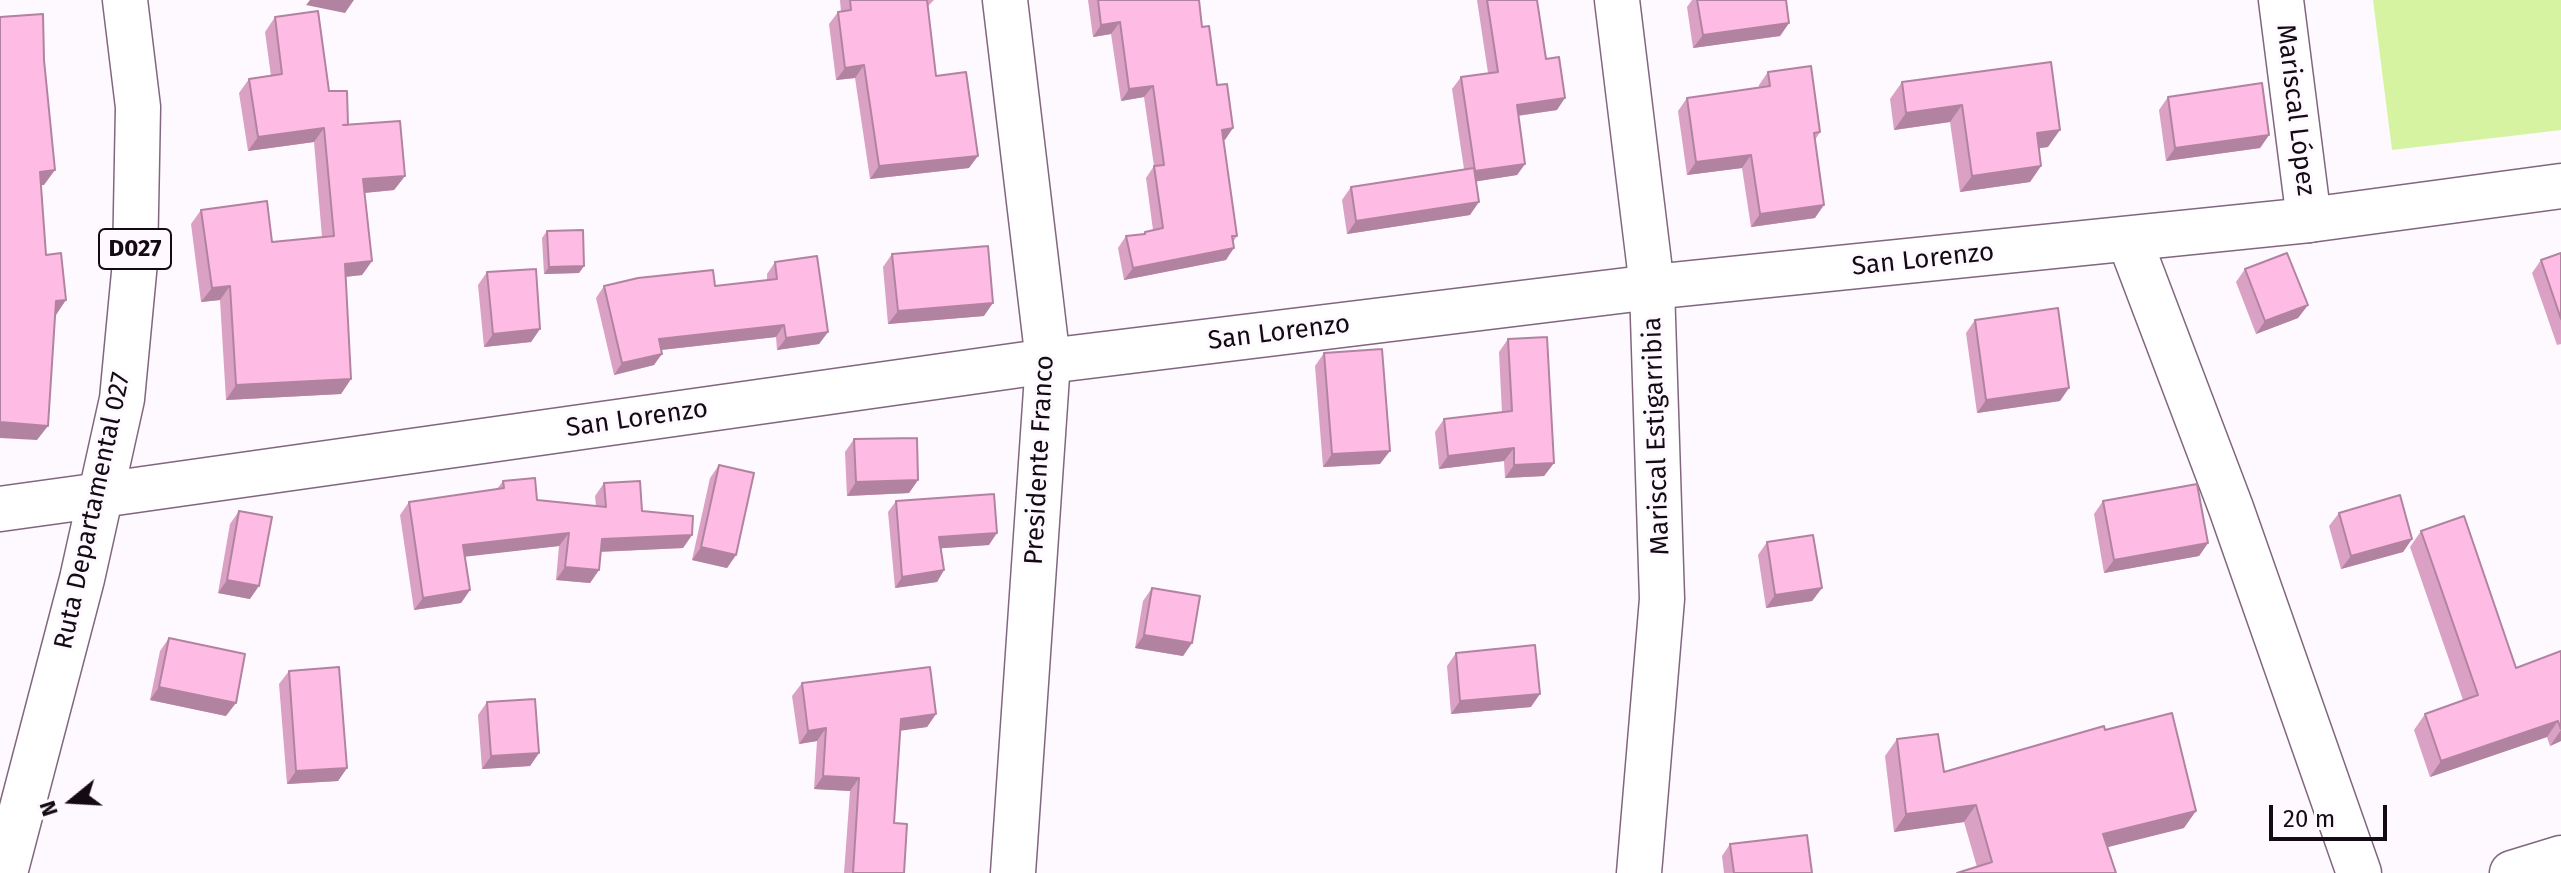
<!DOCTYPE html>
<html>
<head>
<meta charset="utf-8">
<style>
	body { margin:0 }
	#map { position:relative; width:2561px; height:873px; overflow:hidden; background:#fef9fe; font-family:"Fira Sans",sans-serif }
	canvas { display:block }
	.north { position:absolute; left:32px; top:761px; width:80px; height:80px; -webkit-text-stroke:6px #fef9fe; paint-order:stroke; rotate:252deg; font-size:22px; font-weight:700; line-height:32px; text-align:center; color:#130a13 }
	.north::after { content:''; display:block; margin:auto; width:28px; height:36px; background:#130a13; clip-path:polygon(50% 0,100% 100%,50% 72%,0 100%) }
	.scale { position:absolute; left:2269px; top:805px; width:118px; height:36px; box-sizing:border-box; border:4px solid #130a13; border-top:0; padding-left:10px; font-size:24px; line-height:28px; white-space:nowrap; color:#130a13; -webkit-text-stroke:6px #fef9fe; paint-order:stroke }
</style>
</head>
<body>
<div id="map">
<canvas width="2561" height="873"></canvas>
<div class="north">N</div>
<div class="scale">20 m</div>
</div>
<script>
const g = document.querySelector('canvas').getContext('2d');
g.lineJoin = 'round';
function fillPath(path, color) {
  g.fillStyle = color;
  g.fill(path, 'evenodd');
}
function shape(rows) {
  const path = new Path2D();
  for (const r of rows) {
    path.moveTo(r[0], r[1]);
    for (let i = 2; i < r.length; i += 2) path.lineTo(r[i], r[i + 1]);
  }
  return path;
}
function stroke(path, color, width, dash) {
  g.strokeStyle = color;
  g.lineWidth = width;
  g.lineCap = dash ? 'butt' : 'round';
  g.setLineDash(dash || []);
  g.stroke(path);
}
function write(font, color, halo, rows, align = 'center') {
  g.font = font + ' "Fira Sans",sans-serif';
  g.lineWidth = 6;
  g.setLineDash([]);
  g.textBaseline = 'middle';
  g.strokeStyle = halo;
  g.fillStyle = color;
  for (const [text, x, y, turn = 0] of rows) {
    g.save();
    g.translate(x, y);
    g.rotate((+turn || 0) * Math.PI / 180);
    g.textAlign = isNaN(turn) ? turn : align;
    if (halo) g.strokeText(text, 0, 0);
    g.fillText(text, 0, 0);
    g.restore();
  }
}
fillPath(shape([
	[2373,0,2561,0,2561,130,2392,150]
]), '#d6f3a2');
const street = shape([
	[1005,0,1048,361,1013,873],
	[1617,0,1652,287,1662,599,1639,873],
	[2281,0,2309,220],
	[2129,239,2231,508,2359,873],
	[0,509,101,495],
	[2512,873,2561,858]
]);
const secondary = shape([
	[101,495,1048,361,1652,287,2309,220,2561,186]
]);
const primary = shape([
	[5,873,82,579,122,399,135,262,138,107,125,0]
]);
stroke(street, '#80677f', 47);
stroke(secondary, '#80677f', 47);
stroke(primary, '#80677f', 47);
stroke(street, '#fff', 44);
stroke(secondary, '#fff', 44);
stroke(primary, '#fff', 44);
fillPath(shape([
	[840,0,934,0,928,6,936,76,969,168,870,179,855,78,836,80,829,24,838,12,841,12],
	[1088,0,1199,0,1202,27,1217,85,1233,128,1223,140,1237,236,1233,242,1226,260,1124,280,1118,248,1126,236,1143,234,1145,232,1153,230,1146,178,1154,166,1144,97,1121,101,1111,34,1093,37],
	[1477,0,1537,0,1546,59,1557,110,1518,116,1525,164,1517,175,1476,181,1470,215,1347,234,1342,200,1351,187,1464,169,1452,89,1461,77,1488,73],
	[1692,0,1786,0,1789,23,1780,36,1693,48,1687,7],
	[275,17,329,91,348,125,405,176,394,190,364,193,372,261,362,275,345,277,351,379,341,394,226,400,220,300,201,302,191,224,201,210,272,242,322,237,314,142,248,151,239,93,249,79,271,76,265,32],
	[2051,62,2048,147,2039,148,2041,166,2030,182,1960,192,1950,122,1894,130,1890,99,1902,82],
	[1768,72,1820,132,1815,140,1815,218,1751,227,1742,168,1687,175,1678,111,1687,98,1759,88,1759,85],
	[2168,97,2269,135,2260,148,2166,161,2159,110],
	[547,231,584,266,579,273,544,274,542,238],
	[2561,253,2561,344,2557,345,2532,273,2541,260],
	[892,254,984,316,888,324,883,267],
	[775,262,828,332,819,344,777,350,776,337,662,350,654,365,614,375,596,298,604,286,715,286,767,280,767,274],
	[2245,269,2308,305,2298,318,2256,334,2236,282],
	[487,272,540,329,531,342,484,347,478,285],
	[1975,320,2060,401,1977,413,1966,333],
	[1508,339,1554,463,1544,476,1505,478,1504,461,1439,469,1435,432,1444,419,1502,413,1499,352],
	[1324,353,1380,464,1323,467,1315,366],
	[854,439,918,480,909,493,847,496,845,452],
	[719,465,736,555,727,568,692,560,710,478],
	[503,481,537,500,596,506,595,496,604,483,642,511,692,535,683,548,600,552,599,570,590,583,556,580,559,546,465,556,470,590,461,603,414,610,400,515,409,502,497,489],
	[896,501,989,545,941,548,944,570,937,582,895,588,888,512],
	[2103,501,2208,543,2199,556,2104,573,2094,514],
	[239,511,250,599,218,593,230,524],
	[2339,513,2412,539,2403,552,2341,569,2329,526],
	[2421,531,2516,668,2561,651,2561,741,2550,746,2547,737,2430,777,2414,730,2425,714,2463,700,2410,547],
	[1767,542,1822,588,1812,601,1766,608,1758,555],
	[1152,588,1192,643,1183,656,1135,648,1143,601],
	[169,638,226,716,150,700,160,651],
	[1456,653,1531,707,1451,714,1447,666],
	[289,671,347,768,338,781,287,784,279,684],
	[802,683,936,714,927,727,900,730,894,823,904,873,844,873,850,791,814,789,817,741,799,744,792,696],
	[487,702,539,753,530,766,482,769,478,715],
	[2105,730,2184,828,2108,847,1977,867,1964,822,1894,832,1885,756,1897,739,1944,772],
	[1730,844,1812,873,1724,873,1722,856]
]), '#daa1c4');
fillPath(shape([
	[310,0,354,0,345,13,306,5],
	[1120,22,1111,34,1093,37,1101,25],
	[1789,23,1780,36,1693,48,1703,35],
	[864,65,855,78,836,80,845,68],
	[1153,86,1144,97,1121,101,1129,89],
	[1565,98,1557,110,1508,117,1517,105],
	[1962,105,1950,122,1894,130,1906,113],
	[324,128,314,142,248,151,258,137],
	[1233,128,1225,140,1213,142,1222,130],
	[2060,130,2048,147,2025,150,2037,133],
	[2269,135,2260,148,2166,161,2175,148],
	[1751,155,1742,168,1687,175,1696,162],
	[978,156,969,168,870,179,879,166],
	[1525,164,1517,175,1467,183,1475,171],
	[2041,166,2030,182,1960,192,1972,176],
	[55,170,44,185,30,186,40,172],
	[405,176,394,190,353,194,363,179],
	[1479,202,1470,215,1347,234,1356,221],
	[1824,205,1815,218,1751,227,1760,214],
	[1234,248,1226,260,1124,280,1133,268],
	[372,261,362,275,334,278,345,264],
	[584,266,579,273,544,274,549,267],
	[230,286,220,300,201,302,212,288],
	[66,300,56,315,56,301],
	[993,303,984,316,888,324,898,311],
	[2308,305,2298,318,2256,334,2265,321],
	[784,325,776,337,651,351,659,339],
	[540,329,531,342,484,347,493,334],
	[828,332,819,344,777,350,786,338],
	[662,354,654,365,614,375,622,363],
	[351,379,341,394,226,400,236,385],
	[2069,388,2060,401,1977,413,1986,400],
	[0,422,48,426,37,440,0,438],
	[1514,448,1504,461,1439,469,1448,456],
	[1390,451,1380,464,1323,467,1332,454],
	[1554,463,1544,476,1505,478,1514,465],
	[918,480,909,493,847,496,856,482],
	[569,533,559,546,454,558,463,545],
	[997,533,989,545,931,549,939,537],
	[692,535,683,548,593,552,602,539],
	[2412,539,2403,552,2341,569,2351,556],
	[2208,543,2199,556,2104,573,2114,560],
	[701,547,736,555,727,568,692,560],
	[565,567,599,570,590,583,556,580],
	[944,570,937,582,895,588,902,577],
	[227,580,259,586,250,599,218,593],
	[1822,588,1812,601,1766,608,1775,595],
	[470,590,461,603,414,610,423,598],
	[1144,635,1192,643,1183,656,1135,648],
	[159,687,236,703,226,716,150,700],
	[1540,694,1531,707,1451,714,1460,701],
	[936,714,927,727,892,732,901,719],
	[2558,721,2547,737,2430,777,2441,761],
	[826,728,817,741,799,744,808,731],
	[2561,730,2561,741,2550,746],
	[539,753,530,766,482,769,491,756],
	[347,768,338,781,287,784,296,771],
	[823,776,859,778,850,791,814,789],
	[1976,805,1964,822,1894,832,1906,814],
	[2196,811,2184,828,2092,851,2103,834]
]), '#b283a0');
const building = shape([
	[850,0,927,0,936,76,966,72,978,156,879,166,864,65,845,68,838,12,851,10,850,0],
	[1098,0,1199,0,1202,27,1209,26,1217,85,1227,84,1233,128,1222,130,1237,236,1232,236,1234,248,1133,268,1126,236,1145,234,1145,232,1163,228,1154,166,1164,165,1153,86,1129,89,1120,22,1101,25,1098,0],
	[1487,0,1537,0,1546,59,1559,57,1565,98,1517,105,1525,164,1475,171,1461,77,1498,72,1487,0],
	[1697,0,1786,0,1789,23,1703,35,1697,0],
	[318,11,329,91,347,91,348,125,343,125,400,121,405,176,363,179,372,261,345,264,351,379,236,385,230,286,212,288,201,210,267,201,272,242,334,236,324,128,258,137,249,79,282,74,275,17,318,11],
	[43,14,44,60,55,170,40,172,46,255,61,253,66,300,56,301,48,426,0,422,0,17,43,14],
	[2051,62,2060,130,2037,133,2041,166,1972,176,1962,105,1906,113,1902,82,2051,62],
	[1811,66,1820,132,1814,133,1824,205,1760,214,1751,155,1696,162,1687,98,1770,86,1768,72,1811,66],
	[2262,83,2269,135,2175,148,2168,97,2262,83],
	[1474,168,1479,202,1356,221,1351,187,1474,168],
	[583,230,584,266,549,267,547,231,583,230],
	[988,246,993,303,898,311,892,254,988,246],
	[2287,253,2308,305,2265,321,2245,269,2287,253],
	[2561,253,2561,319,2541,260,2561,253],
	[817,256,828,332,786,338,784,325,659,339,662,354,622,363,604,286,638,278,713,270,715,286,777,279,775,262,817,256],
	[536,269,540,329,493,334,487,272,536,269],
	[2058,308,2069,388,1986,400,1975,320,2058,308],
	[1547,337,1554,463,1514,465,1514,448,1448,456,1444,419,1512,411,1508,339,1547,337],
	[1382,349,1390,451,1332,454,1324,353,1382,349],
	[917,438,918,480,856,482,854,439,917,438],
	[719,465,754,473,736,555,701,547,719,465],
	[535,478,537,500,606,507,604,483,640,481,642,511,693,516,692,535,602,539,599,570,565,567,569,533,463,545,470,590,423,598,409,502,504,488,503,481,535,478],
	[2197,484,2208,543,2114,560,2103,501,2197,484],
	[994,494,997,533,939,537,944,570,902,577,896,501,994,494],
	[2400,495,2412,539,2351,556,2339,513,2400,495],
	[239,511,272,517,259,586,227,580,239,511],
	[2464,516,2516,668,2561,651,2561,729,2558,721,2441,761,2425,714,2478,695,2421,531,2464,516],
	[1813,535,1822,588,1775,595,1767,542,1813,535],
	[1152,588,1200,596,1192,643,1144,635,1152,588],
	[169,638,245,654,236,703,159,687,169,638],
	[1535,645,1540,694,1460,701,1456,653,1535,645],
	[339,667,347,768,296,771,289,671,339,667],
	[930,667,936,714,901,719,894,823,907,824,904,873,853,873,859,778,823,776,826,728,808,731,802,683,930,667],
	[535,699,539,753,491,756,487,702,535,699],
	[2172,713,2196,811,2103,834,2116,873,1957,873,1992,862,1976,805,1906,814,1897,739,1938,734,1944,772,2104,726,2105,730,2172,713],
	[1807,835,1812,873,1734,873,1730,844,1807,835]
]);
fillPath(building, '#febbe4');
stroke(building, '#b283a0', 2);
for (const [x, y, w] of [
	[135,249,72]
]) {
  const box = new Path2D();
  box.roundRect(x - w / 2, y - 20, w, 40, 6);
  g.fillStyle = '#fef9fe';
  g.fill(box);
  stroke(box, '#130a13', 2);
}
write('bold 24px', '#130a13', null, [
	["D027",135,249]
]);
write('26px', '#130a13', '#fef9fe', [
	["Mariscal López",2295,110,83],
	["San Lorenzo",1923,260,-6],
	["San Lorenzo",1279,333,-7],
	["San Lorenzo",637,419,-8],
	["Mariscal Estigarribia",1657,436,-92],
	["Presidente Franco",1040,460,-87],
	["Ruta Departamental 027",93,511,-78]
]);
</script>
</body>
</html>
